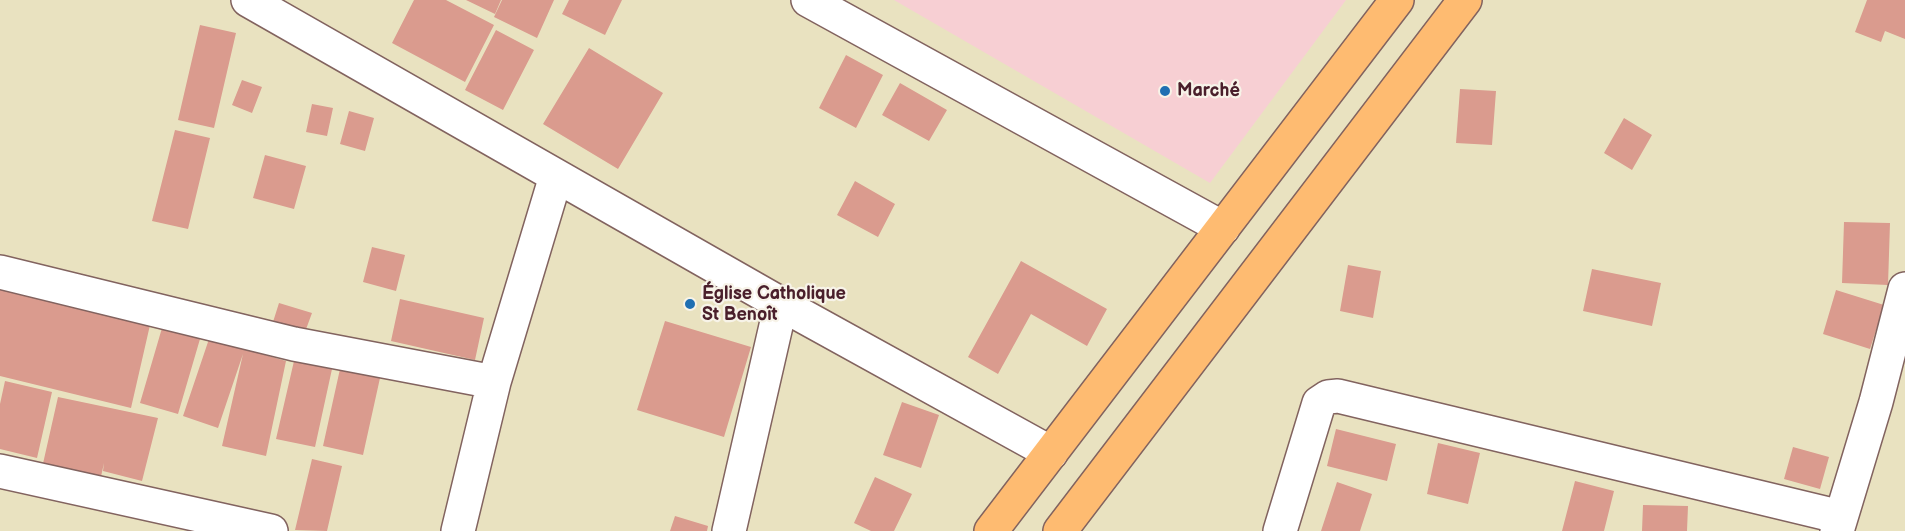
<!DOCTYPE html>
<html>
<head>
<meta charset="utf-8">
<style>
	body { margin:0 }
	canvas { display:block; background:#e9e2c0 }
</style>
</head>
<body>
<canvas width="1905" height="531"></canvas>
<script>
const g = document.querySelector('canvas').getContext('2d');
g.lineJoin = 'round';
function fillPath(path, color) {
  g.fillStyle = color;
  g.fill(path, 'evenodd');
}
function shape(rows) {
  const path = new Path2D();
  for (const r of rows) {
    path.moveTo(r[0], r[1]);
    for (let i = 2; i < r.length; i += 2) path.lineTo(r[i], r[i + 1]);
  }
  return path;
}
function stroke(path, color, width, dash) {
  g.strokeStyle = color;
  g.lineWidth = width;
  g.lineCap = dash ? 'butt' : 'round';
  g.setLineDash(dash || []);
  g.stroke(path);
}
function write(font, color, halo, rows, align = 'center') {
  g.font = font + ' "Balsamiq Sans",sans-serif';
  g.lineWidth = 4.5;
  g.setLineDash([]);
  g.textBaseline = 'middle';
  g.strokeStyle = halo;
  g.fillStyle = color;
  for (const [text, x, y, turn = 0] of rows) {
    g.save();
    g.translate(x, y);
    g.rotate((+turn || 0) * Math.PI / 180);
    g.textAlign = isNaN(turn) ? turn : align;
    if (halo) g.strokeText(text, 0, 0);
    g.fillText(text, 0, 0);
    g.restore();
  }
}
fillPath(shape([
	[894,0,1346,0,1210,183]
]), '#f7cfd3');
fillPath(shape([
	[414,0,446,0,494,25,465,82,392,43],
	[466,0,501,0,495,14],
	[502,0,554,0,537,38,494,17],
	[569,0,622,0,605,35,562,14],
	[1867,0,1905,0,1905,39,1885,31,1881,42,1855,32],
	[200,25,236,33,214,128,178,120],
	[496,30,534,50,503,110,465,90],
	[589,48,663,93,618,169,543,124],
	[846,55,883,75,856,128,819,108],
	[242,80,262,87,252,113,232,105],
	[900,83,947,110,929,141,882,115],
	[1460,89,1496,91,1492,145,1456,143],
	[312,104,333,108,327,136,306,132],
	[349,111,374,118,365,151,340,144],
	[1624,118,1652,135,1632,170,1604,153],
	[175,130,210,138,188,229,152,221],
	[265,155,306,166,294,209,253,198],
	[855,181,895,204,878,237,837,215],
	[1844,222,1890,223,1888,285,1842,283],
	[372,247,405,255,396,291,363,282],
	[1021,261,1107,309,1087,346,1031,314,998,374,968,357],
	[1348,265,1381,271,1373,318,1340,311],
	[1592,269,1661,283,1652,326,1583,311],
	[0,288,150,325,131,408,0,376],
	[1836,290,1884,305,1870,349,1823,334],
	[400,299,484,318,475,360,391,341],
	[279,303,312,313,305,332,273,322],
	[665,321,751,347,724,437,637,410],
	[162,328,200,339,178,414,140,403],
	[209,339,286,361,266,456,222,446,243,354,218,428,183,416],
	[294,361,332,369,315,447,276,439],
	[340,369,380,378,363,455,323,446],
	[5,381,52,392,37,458,0,449,0,404],
	[58,397,158,418,142,481,103,471,104,463,100,481,42,468],
	[902,402,939,415,921,468,883,455],
	[1336,429,1396,444,1387,481,1327,466],
	[1438,443,1480,453,1468,504,1427,494],
	[1793,447,1829,457,1820,489,1784,479],
	[312,459,342,466,327,531,295,530],
	[875,477,912,494,894,531,871,531,854,523],
	[1575,481,1614,491,1604,531,1562,531],
	[1337,482,1372,494,1360,531,1321,531],
	[1643,505,1688,506,1687,531,1642,531],
	[675,516,708,526,707,531,670,531]
]), '#da9b8e');
const minor = shape([
	[248,0,781,304,1051,453],
	[808,0,1223,228],
	[0,272,294,344,494,382],
	[0,471,271,531],
	[458,531,494,382,556,176],
	[729,531,781,304],
	[1280,531,1319,403,1328,397,1338,396,1841,517],
	[1837,531,1876,402,1905,289]
]);
const major = shape([
	[991,531,1397,0],
	[1060,531,1465,0]
]);
stroke(minor, '#82635f', 36);
stroke(major, '#82635f', 36);
stroke(minor, '#fff', 33);
stroke(major, '#febb71', 33);
for (const [x, y, r, color] of [
	[1165,91,6,"#1f6fb2"],
	[690,304,6,"#1f6fb2"]
]) {
  const dot = new Path2D();
  dot.arc(x, y, r, 0, 2 * Math.PI);
  g.fillStyle = color;
  g.fill(dot);
  stroke(dot, '#f7f3e8', 2);
}
write('bold 18px', '#4a1f2b', '#f7f3e8', [
	["Marché",1177,91],
	["Église Catholique",702,294],
	["St Benoît",702,315]
], 'left');
</script>
</body>
</html>
